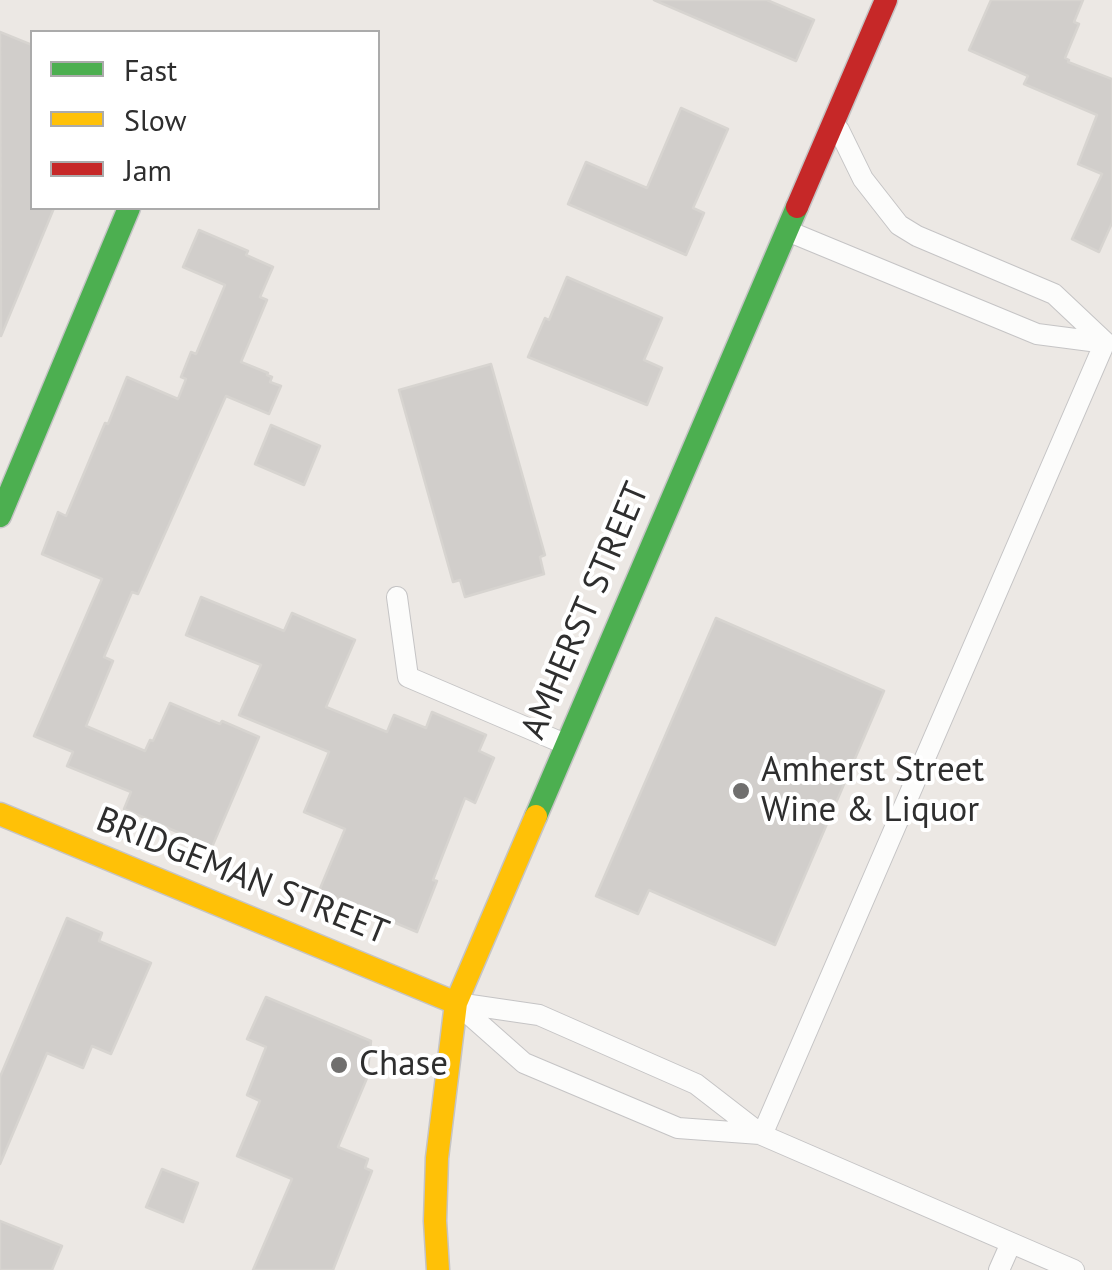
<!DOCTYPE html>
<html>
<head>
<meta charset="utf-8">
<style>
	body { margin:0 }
	#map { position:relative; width:1112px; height:1270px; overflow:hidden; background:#ece8e4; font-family:"PT Sans",sans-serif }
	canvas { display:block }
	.legend { position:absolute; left:30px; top:30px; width:350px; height:180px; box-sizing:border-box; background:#fff; border:2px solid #ababab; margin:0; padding:12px 18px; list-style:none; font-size:30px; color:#2e2e2e }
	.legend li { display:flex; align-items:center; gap:20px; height:50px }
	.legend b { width:50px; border:2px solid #ababab }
</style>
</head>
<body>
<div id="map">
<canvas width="1112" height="1270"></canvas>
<ul class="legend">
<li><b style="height:12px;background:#4caf50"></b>Fast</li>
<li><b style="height:12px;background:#ffc107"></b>Slow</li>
<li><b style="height:12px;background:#c62828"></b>Jam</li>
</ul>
</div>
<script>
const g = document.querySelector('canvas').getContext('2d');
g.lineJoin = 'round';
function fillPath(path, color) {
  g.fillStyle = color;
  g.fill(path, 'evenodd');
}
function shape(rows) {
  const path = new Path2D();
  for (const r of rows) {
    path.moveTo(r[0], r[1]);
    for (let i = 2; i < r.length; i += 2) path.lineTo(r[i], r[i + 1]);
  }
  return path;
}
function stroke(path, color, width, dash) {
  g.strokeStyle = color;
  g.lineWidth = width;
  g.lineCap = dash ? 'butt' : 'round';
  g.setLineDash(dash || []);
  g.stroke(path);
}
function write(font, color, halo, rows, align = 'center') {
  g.font = font + ' "PT Sans",sans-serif';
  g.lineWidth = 8;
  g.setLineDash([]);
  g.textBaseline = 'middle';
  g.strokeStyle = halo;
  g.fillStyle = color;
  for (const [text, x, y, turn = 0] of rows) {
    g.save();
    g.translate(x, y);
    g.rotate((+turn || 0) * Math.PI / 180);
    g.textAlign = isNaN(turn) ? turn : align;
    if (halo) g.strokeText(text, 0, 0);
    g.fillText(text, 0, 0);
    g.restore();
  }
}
const building = shape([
	[654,0,767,0,814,20,796,61,654,0],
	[991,0,1083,0,1074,22,1079,24,1065,58,1069,60,1068,62,1112,79,1112,223,1099,252,1072,239,1102,174,1078,164,1097,115,1024,84,1028,76,969,50,991,0],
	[0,32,32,45,32,208,54,208,1,336,0,32],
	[681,108,728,129,693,208,704,213,686,255,568,204,586,162,647,188,681,108],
	[199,230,248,251,246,255,273,267,260,297,267,300,241,362,268,373,267,375,272,377,270,382,281,386,269,414,226,396,138,594,132,592,104,657,113,661,86,726,145,751,150,740,153,741,170,703,220,724,222,721,259,737,212,847,124,809,131,792,67,766,73,752,34,736,102,579,42,554,58,512,66,516,105,423,108,424,127,377,178,399,186,379,181,377,191,352,196,354,225,285,183,267,199,230],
	[567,277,662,318,644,360,662,368,647,405,528,357,545,318,549,320,567,277],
	[491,364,545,555,540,557,544,574,465,597,460,580,453,582,399,390,491,364],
	[271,425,320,446,304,485,255,464,271,425],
	[201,597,284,631,292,613,355,640,326,707,387,732,394,715,426,728,432,712,486,735,479,751,494,758,475,803,465,798,433,880,437,881,417,932,319,891,345,829,304,812,329,752,239,715,261,665,186,635,201,597],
	[716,618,884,691,775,945,649,890,638,914,596,896,716,618],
	[67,918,102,933,99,941,151,963,111,1054,92,1046,83,1068,47,1053,0,1164,0,1077,67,918],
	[266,997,371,1041,367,1078,338,1147,368,1159,365,1168,372,1171,333,1270,253,1270,292,1179,237,1156,260,1101,247,1095,266,1047,247,1039,266,997],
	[162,1169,198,1183,183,1222,146,1207,162,1169],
	[0,1221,62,1246,52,1270,0,1270,0,1221]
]);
fillPath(building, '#d1cecb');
stroke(building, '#d7d4d0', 2.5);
const lane = shape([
	[839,130,863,179,899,225,917,236,1054,294,1105,342],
	[790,232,1037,334,1106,343],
	[397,597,408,677,565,744],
	[457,1003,539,1015,696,1084,762,1135,1074,1270],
	[463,1009,524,1063,678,1128,760,1134],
	[762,1135,1105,342],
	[999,1270,1011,1243]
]);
const fast = shape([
	[0,516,129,208],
	[536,816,797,207]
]);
const slow = shape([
	[0,814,456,1003],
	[438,1270,435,1221,437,1158,456,1003,536,816]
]);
const jam = shape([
	[797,207,886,0]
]);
stroke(lane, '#c5c4c5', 22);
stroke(fast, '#c5c4c5', 25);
stroke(slow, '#c5c4c5', 25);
stroke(jam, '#c5c4c5', 25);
stroke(lane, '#fcfcfb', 20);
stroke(fast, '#4caf50', 22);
stroke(slow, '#ffc107', 22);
stroke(jam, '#c62828', 22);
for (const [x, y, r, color] of [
	[741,791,10,"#706f6e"],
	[339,1065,10,"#706f6e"]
]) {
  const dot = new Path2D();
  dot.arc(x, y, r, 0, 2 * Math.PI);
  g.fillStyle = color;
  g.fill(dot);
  stroke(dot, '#fff', 4);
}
write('35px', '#2e2e2e', '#fff', [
	["AMHERST STREET",586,611,-67],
	["BRIDGEMAN STREET",242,877,22]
]);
write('35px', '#2e2e2e', '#fff', [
	["Amherst Street",761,771],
	["Wine & Liquor",761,811],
	["Chase",359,1065]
], 'left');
</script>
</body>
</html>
